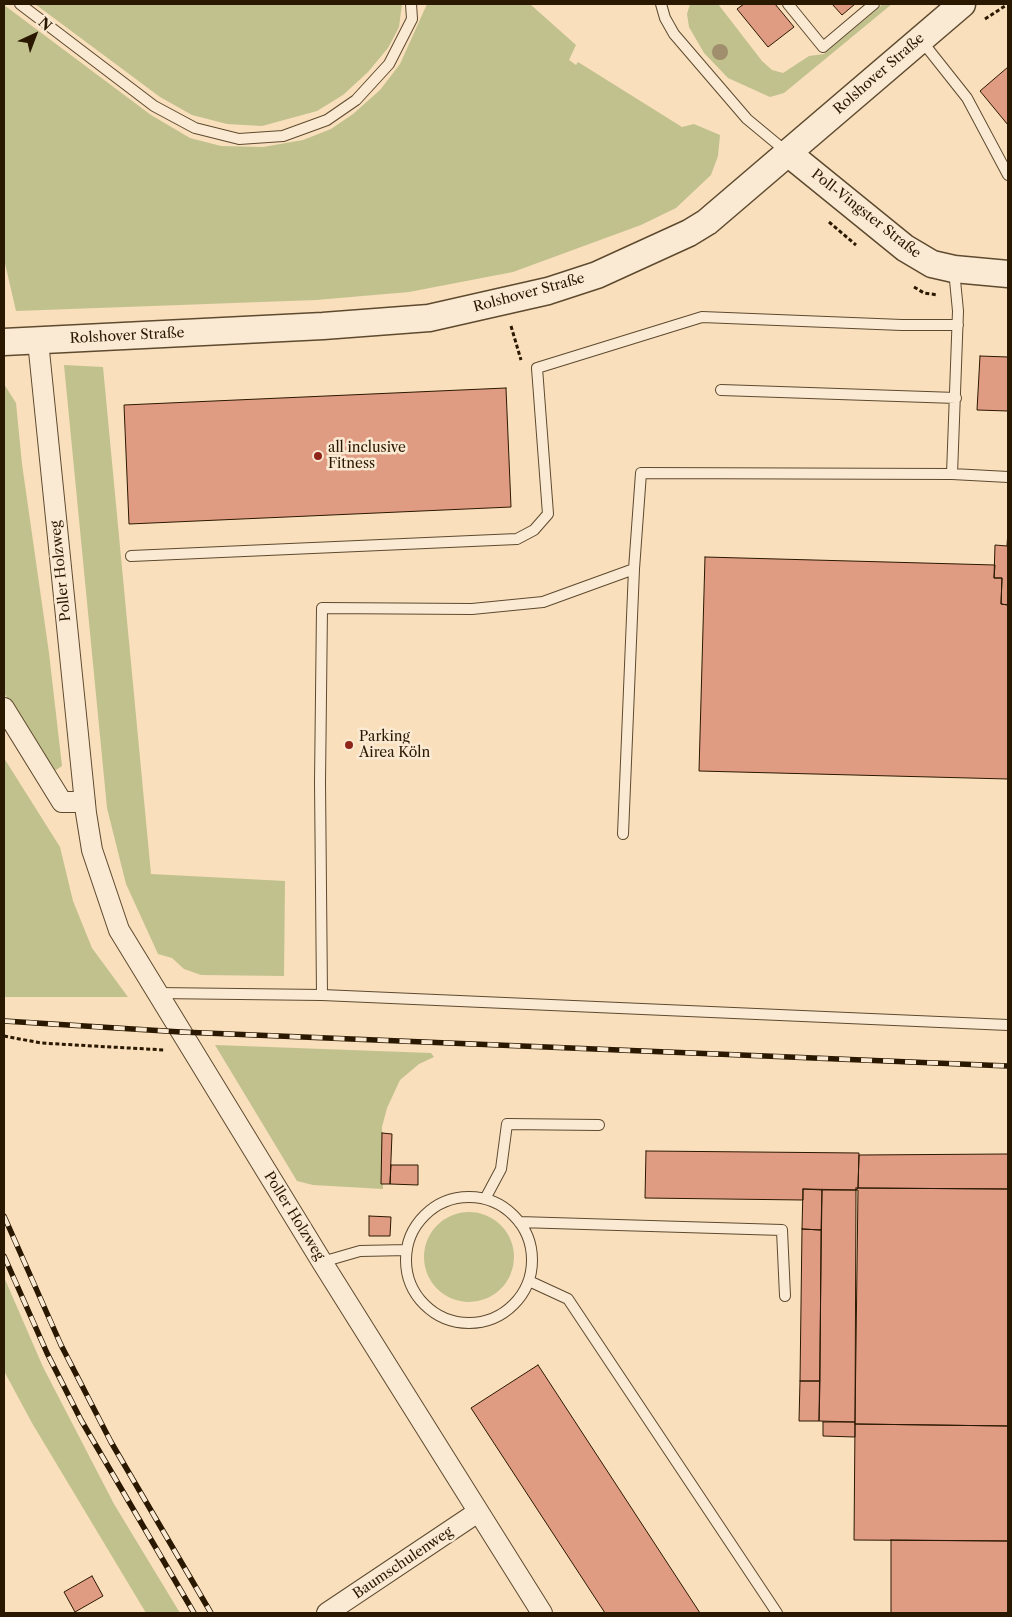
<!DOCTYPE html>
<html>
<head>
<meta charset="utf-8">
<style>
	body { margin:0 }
	#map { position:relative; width:1012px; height:1617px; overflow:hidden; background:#f9dfbc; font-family:"Libre Caslon Text",serif }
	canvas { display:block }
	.frame { position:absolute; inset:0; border:5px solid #2b1800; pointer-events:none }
	.north { position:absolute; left:10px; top:10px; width:50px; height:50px; -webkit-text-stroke:4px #fbead3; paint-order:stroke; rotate:43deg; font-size:14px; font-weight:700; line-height:20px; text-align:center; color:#2b1800 }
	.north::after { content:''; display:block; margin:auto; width:18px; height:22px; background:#2b1800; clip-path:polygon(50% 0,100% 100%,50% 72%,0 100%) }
</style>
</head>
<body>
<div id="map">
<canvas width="1012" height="1617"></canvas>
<div class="frame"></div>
<div class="north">N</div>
</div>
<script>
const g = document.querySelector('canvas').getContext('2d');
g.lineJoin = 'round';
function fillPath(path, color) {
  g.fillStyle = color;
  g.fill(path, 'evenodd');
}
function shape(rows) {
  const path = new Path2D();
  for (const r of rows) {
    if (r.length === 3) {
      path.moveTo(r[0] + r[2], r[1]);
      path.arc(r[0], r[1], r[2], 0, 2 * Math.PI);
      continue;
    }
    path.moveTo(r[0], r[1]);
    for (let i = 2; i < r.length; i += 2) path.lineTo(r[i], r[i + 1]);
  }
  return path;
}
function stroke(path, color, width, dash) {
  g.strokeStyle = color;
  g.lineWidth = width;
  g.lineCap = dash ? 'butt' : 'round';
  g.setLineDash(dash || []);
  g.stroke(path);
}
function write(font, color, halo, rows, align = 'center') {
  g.font = font + ' "Libre Caslon Text",serif';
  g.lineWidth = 5;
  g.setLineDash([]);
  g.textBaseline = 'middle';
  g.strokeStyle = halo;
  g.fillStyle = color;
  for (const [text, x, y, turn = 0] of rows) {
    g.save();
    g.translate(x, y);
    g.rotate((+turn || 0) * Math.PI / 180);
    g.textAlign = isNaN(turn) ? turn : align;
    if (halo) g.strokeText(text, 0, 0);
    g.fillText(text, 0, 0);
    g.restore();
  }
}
fillPath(shape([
	[35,4,402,4,399,27,388,48,368,72,343,95,317,111,262,126,227,124,192,115,160,97],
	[427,4,530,4,576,45,569,60,576,65,578,62,682,127,694,124,720,135,718,156,711,175,676,208,641,225,513,272,409,292,316,300,16,311,4,259,4,5,151,115,190,138,221,146,263,147,303,140,331,129,353,114,380,90,400,64],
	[690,4,718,4,762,61,772,70,783,73,809,56,824,54,883,4,892,4,784,93,770,97,728,78,704,53,689,27,687,14],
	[64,365,103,367,151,874,285,881,284,976,201,975,184,969,172,958,158,954,126,884,107,808],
	[4,384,16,403,22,464,49,653,62,766,53,772,4,693],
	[4,758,60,847,73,901,92,948,128,997,4,997],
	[215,1045,431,1053,434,1057,419,1064,400,1080,387,1108,382,1127,383,1189,313,1185,297,1181],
	[469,1257,45],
	[4,1277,43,1367,114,1504,180,1613,146,1613,32,1423,4,1371]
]), '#c1c18e');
const building = shape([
	[744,4,775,4,794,27,768,47,737,9,744,4],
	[832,4,855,4,842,15,832,4],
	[1008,67,1008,125,980,91,1008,67],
	[980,356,1008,357,1008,411,977,410,980,356],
	[506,388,511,507,129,524,124,405,506,388],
	[1008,531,1008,605,1001,604,1002,578,994,578,995,545,1007,546,1008,531],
	[705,557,995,565,994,578,1002,578,1001,604,1008,605,1008,779,699,771,705,557],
	[382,1133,392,1134,390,1184,381,1184,382,1133],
	[646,1151,859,1153,858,1188,856,1190,803,1189,803,1200,645,1198,646,1151],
	[1008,1154,1008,1189,858,1188,859,1155,1008,1154],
	[391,1165,418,1165,418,1185,390,1184,391,1165],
	[856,1188,1008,1189,1008,1426,855,1424,856,1188],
	[803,1189,822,1190,821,1230,802,1229,803,1189],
	[822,1190,858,1190,855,1422,819,1421,822,1190],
	[369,1216,391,1217,390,1236,369,1236,369,1216],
	[802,1229,821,1230,820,1381,800,1381,802,1229],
	[538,1365,700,1613,605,1613,471,1408,538,1365],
	[800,1381,820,1381,819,1421,799,1421,800,1381],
	[823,1422,855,1422,855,1437,823,1436,823,1422],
	[855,1424,1008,1426,1008,1541,854,1540,855,1424],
	[891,1540,1008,1541,1008,1613,891,1613,891,1540],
	[92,1576,103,1596,75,1612,64,1592,92,1576]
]);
fillPath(building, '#e09c83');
stroke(building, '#2b1800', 1);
const service = shape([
	[20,4,154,106,195,128,239,139,283,136,327,120,356,100,389,64,412,19,411,4],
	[661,4,665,18,674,34,747,119,788,153],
	[788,4,823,47,874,4],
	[921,40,967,98,1008,175],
	[954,270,958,311,952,474,1008,477],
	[721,390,956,398],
	[131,556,517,539,534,530,548,514,537,368,702,317,902,325,958,325],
	[623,834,634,569],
	[157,993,322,995,1008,1025],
	[322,995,320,782,322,608,472,609,543,602,634,569,641,473,952,474],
	[469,1260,63],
	[485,1199,501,1169,507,1124,599,1125],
	[519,1222,782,1230,785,1296],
	[322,1262,360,1251,407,1250],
	[529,1281,568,1299,777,1613]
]);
const minor = shape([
	[38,341,86,813,92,850,119,930,322,1262,542,1613],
	[4,708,62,802,85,802],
	[327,1613,478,1512]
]);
const tertiary = shape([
	[788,153,905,248,932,264,954,269,1008,274],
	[4,342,323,326,429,318,548,291,597,275,689,233,707,222,962,4]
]);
stroke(service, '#5e4a2f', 12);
stroke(minor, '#5e4a2f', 22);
stroke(tertiary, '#5e4a2f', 29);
stroke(shape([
	[985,19,1008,4],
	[829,222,856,245],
	[914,287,924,293,938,295],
	[511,326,521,360],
	[4,1036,41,1043,164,1050]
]), '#2b1800', 3, [4, 2.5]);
stroke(service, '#fbead3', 10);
stroke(minor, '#fbead3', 20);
stroke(tertiary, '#fbead3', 26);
const rail = shape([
	[4,1021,181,1032,1008,1066],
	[4,1216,61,1345,111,1442,211,1613],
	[4,1256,47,1353,81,1420,194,1613]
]);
stroke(rail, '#2b1800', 5.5);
stroke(rail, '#fbead3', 4, [11]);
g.fillStyle = '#a08e6c';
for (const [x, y] of [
	[720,52]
]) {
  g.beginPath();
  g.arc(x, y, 8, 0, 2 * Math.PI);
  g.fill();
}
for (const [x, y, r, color] of [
	[318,456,5,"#8f2418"],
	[349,745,5,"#8f2418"]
]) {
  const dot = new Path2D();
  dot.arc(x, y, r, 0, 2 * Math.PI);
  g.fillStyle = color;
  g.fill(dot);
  stroke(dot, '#fbead3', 2);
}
write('14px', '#2b1800', '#fbead3', [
	["Rolshover Straße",879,74,-41],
	["Poll-Vingster Straße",866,214,38],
	["Rolshover Straße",529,293,-15],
	["Rolshover Straße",127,336,-3],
	["Poller Holzweg",61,571,-96],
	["Poller Holzweg",294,1216,58],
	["Baumschulenweg",403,1563,-34]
]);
write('14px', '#2b1800', '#fbead3', [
	["all inclusive",328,448],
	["Fitness",328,464],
	["Parking",359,737],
	["Airea Köln",359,753]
], 'left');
</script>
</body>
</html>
